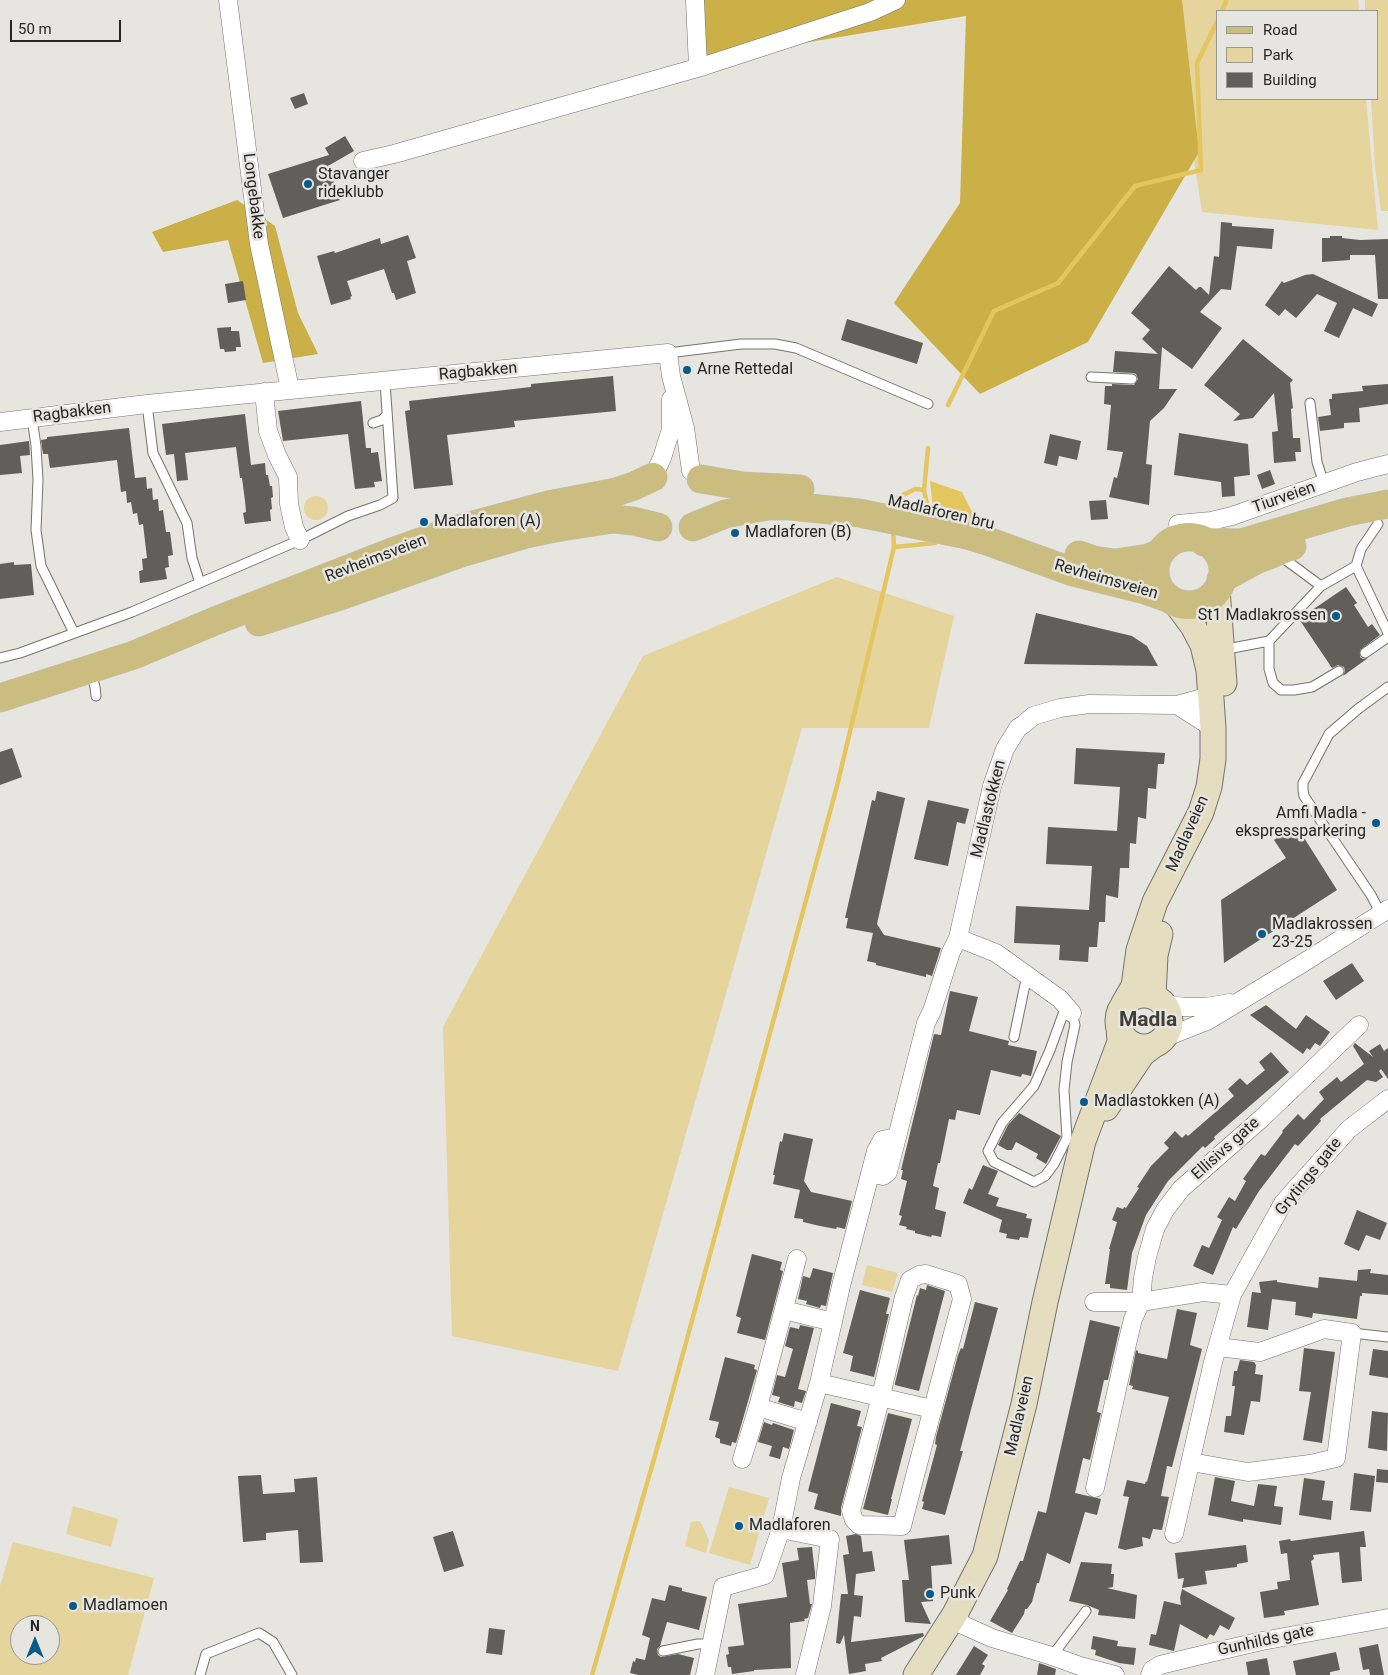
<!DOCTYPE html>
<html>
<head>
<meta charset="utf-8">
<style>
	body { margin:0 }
	#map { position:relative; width:1388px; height:1675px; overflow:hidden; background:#e6e5df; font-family:Roboto,sans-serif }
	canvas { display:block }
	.legend { position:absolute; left:1216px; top:10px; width:162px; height:90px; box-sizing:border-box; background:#e6e5df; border:1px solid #999994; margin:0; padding:6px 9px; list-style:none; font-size:15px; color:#262624 }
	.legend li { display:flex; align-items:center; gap:10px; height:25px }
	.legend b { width:25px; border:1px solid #999994 }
	.north { position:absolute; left:10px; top:1615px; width:50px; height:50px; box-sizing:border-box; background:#e6e5df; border:1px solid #999994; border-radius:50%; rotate:0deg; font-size:14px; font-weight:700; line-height:20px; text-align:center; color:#262624 }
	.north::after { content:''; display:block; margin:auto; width:18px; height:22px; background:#075a8c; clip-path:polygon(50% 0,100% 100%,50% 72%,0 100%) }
	.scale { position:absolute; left:10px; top:20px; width:111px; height:22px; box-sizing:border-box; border:2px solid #262624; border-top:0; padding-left:6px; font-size:15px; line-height:18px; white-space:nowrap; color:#262624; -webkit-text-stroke:4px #e6e5df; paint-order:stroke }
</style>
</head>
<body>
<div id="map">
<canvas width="1388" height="1675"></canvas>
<ul class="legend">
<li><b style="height:6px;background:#cbbc7f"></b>Road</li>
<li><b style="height:14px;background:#e5d49c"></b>Park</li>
<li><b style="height:14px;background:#605f5a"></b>Building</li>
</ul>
<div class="north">N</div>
<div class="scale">50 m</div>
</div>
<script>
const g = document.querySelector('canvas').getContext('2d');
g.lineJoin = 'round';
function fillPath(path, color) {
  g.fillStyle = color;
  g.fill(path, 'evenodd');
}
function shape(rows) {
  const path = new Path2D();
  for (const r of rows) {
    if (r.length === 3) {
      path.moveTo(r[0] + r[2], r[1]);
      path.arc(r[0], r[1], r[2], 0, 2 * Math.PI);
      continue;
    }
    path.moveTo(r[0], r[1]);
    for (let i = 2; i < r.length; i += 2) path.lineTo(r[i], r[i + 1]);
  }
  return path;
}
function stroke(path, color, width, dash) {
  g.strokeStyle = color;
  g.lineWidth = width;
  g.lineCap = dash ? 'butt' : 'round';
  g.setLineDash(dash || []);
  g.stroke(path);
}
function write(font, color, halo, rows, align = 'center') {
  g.font = font + ' Roboto,sans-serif';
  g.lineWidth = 5;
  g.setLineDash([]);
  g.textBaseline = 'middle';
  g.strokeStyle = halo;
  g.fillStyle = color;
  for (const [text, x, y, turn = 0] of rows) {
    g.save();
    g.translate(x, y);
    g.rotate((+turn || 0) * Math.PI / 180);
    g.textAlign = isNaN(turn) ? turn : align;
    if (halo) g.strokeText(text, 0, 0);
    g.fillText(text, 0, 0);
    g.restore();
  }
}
fillPath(shape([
	[1169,0,1358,0,1359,11,1217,11,1217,99,1366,99,1378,230,1202,212],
	[1365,0,1388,0,1388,211,1381,211,1375,166,1371,99,1377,99,1377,11,1365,11],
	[316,508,12],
	[837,577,954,616,929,728,802,728,618,1371,452,1336,443,1027,643,656],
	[867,1265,898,1273,892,1292,862,1285],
	[729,1487,769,1498,750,1565,709,1553],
	[73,1506,118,1519,111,1547,66,1534],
	[700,1521,709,1540,706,1553,685,1546,691,1522],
	[13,1542,154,1578,128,1675,0,1675,0,1586],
	[20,1625,50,1625,50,1655,20,1655]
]), '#e5d49c');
fillPath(shape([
	[703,0,1182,0,1199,152,1088,342,980,394,894,303,960,203,966,16,707,59],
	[237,200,275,226,298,313,318,354,263,363,228,240,163,252,152,232]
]), '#cbaf47');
fillPath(shape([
	[930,481,962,492,975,518,935,528]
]), '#e3c660');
stroke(shape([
	[1222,11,1226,2,1226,0],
	[948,405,994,311,1058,283,1135,186,1201,170,1197,63,1217,22],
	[928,448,924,490,930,518],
	[893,510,893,500,915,489,924,490],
	[894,547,935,543,934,538],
	[592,1675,662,1431,837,786,894,547,893,530]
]), '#e3c660', 4.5);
fillPath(shape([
	[304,93,308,104,295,109,290,98],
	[345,136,354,151,328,166,340,200,283,218,268,174,329,155,325,148],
	[1221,222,1232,223,1232,226,1274,229,1272,249,1237,246,1231,290,1221,289,1200,312,1222,328,1192,369,1162,347,1159,389,1177,389,1164,408,1150,421,1146,464,1152,465,1149,505,1109,497,1114,477,1117,478,1123,452,1107,450,1111,405,1104,404,1105,386,1112,386,1112,384,1134,385,1138,379,1136,374,1133,373,1113,372,1115,351,1158,354,1142,339,1150,330,1131,313,1169,266,1196,290,1199,287,1201,287,1209,295,1214,256,1219,257],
	[408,235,416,258,407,261,416,293,396,300,394,293,392,293,384,269,347,281,352,296,350,297,351,299,331,305,317,256,334,251,335,253,380,238,381,244],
	[1330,236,1342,236,1342,238,1360,240,1388,239,1388,299,1378,299,1375,255,1350,255,1350,260,1322,262,1322,238,1330,238],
	[1313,274,1378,304,1372,317,1353,308,1339,338,1324,331,1337,303,1317,294,1296,318,1285,309,1279,316,1265,305,1282,281,1284,283,1305,275],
	[243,281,246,300,228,303,225,284],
	[847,319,923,343,917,364,841,340],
	[231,327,231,331,239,331,241,347,236,347,236,351,225,352,224,349,220,349,217,328],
	[1243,339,1293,380,1290,383,1293,408,1291,409,1293,438,1300,438,1301,452,1295,452,1296,461,1274,463,1272,432,1278,431,1274,393,1253,418,1233,421,1240,414,1204,385],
	[613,376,616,411,514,421,515,427,447,435,453,485,414,489,405,411,410,410,409,401,531,387,531,384],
	[1388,384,1388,404,1359,408,1360,422,1344,423,1344,428,1320,431,1318,417,1331,415,1329,399,1332,399,1332,394,1363,391,1362,386],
	[361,401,366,448,371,448,371,453,378,452,382,481,374,482,375,487,355,489,348,434,283,441,278,411],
	[245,414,251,465,265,463,266,475,268,475,270,486,272,486,273,497,271,498,272,509,270,510,271,521,245,524,243,513,246,512,245,501,242,478,240,478,236,447,185,453,188,480,177,481,174,454,166,455,162,424],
	[129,428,135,478,146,477,147,489,152,488,153,500,158,499,159,511,163,510,166,532,170,532,173,555,168,556,169,567,165,568,167,579,140,583,139,571,143,570,142,559,147,558,143,524,139,525,137,513,133,514,131,502,127,503,126,491,121,492,117,460,50,468,48,454,43,454,41,440,47,439,47,437],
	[1179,433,1248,444,1250,475,1234,477,1235,496,1222,497,1221,482,1174,475],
	[1050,434,1081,441,1077,460,1059,456,1057,466,1044,463],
	[29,441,30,455,20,456,22,473,0,475,0,445],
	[1270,470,1275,484,1262,489,1257,475],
	[1106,500,1108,519,1091,520,1089,501],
	[14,562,14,565,31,564,34,595,0,599,0,564],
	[1346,587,1357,603,1354,605,1368,627,1372,624,1380,635,1360,650,1360,657,1363,659,1368,658,1343,676,1345,671,1344,667,1338,665,1332,668,1299,619],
	[1036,613,1132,636,1147,646,1158,666,1024,664],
	[12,748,22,777,0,785,0,752],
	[1076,748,1165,753,1164,764,1158,764,1156,789,1148,788,1146,819,1138,817,1136,844,1130,843,1129,868,1120,868,1118,898,1106,895,1105,922,1099,922,1097,947,1089,947,1088,962,1059,960,1060,945,1014,943,1016,906,1089,910,1092,866,1046,864,1048,827,1117,831,1120,787,1074,784],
	[877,791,905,798,877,924,884,935,941,948,932,976,926,974,926,977,876,965,876,963,867,961,873,933,846,928,848,918,845,918,872,800,875,801],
	[928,800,969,809,965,824,957,822,948,866,914,859],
	[1296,825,1337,890,1224,963,1221,900,1286,858,1274,840],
	[1352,963,1364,981,1336,1000,1323,981],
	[950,991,978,997,969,1031,1009,1041,1008,1045,1037,1051,1031,1076,1022,1074,1021,1077,991,1070,980,1115,957,1110,955,1120,949,1119,940,1163,938,1163,933,1186,939,1188,935,1209,946,1212,941,1237,932,1235,931,1237,915,1233,915,1231,906,1229,907,1227,899,1225,902,1216,899,1215,907,1181,901,1179,903,1170,901,1170,934,1034,941,1035],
	[1266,1005,1296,1029,1306,1015,1330,1032,1320,1046,1315,1043,1310,1050,1307,1048,1303,1054,1250,1015],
	[1355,1043,1373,1057,1369,1051,1380,1044,1384,1051,1388,1048,1388,1079,1381,1069,1379,1071,1383,1077,1376,1082,1367,1080,1320,1119,1321,1121,1298,1146,1295,1144,1259,1191,1236,1229,1233,1227,1213,1275,1193,1266,1202,1245,1209,1248,1222,1220,1217,1217,1229,1197,1235,1201,1246,1181,1243,1179,1261,1154,1265,1156,1283,1132,1282,1131,1298,1114,1304,1120,1324,1099,1319,1092,1337,1077,1341,1082,1364,1064,1353,1046],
	[1271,1052,1289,1072,1214,1137,1215,1139,1205,1148,1203,1146,1168,1181,1146,1215,1132,1253,1127,1290,1110,1288,1110,1284,1105,1284,1110,1249,1109,1249,1117,1222,1112,1220,1117,1207,1123,1209,1124,1207,1126,1208,1139,1188,1137,1187,1151,1166,1169,1148,1164,1143,1175,1131,1182,1138,1186,1134,1188,1136,1234,1096,1228,1089,1240,1078,1247,1085,1265,1070,1259,1062],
	[1019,1113,1061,1136,1046,1164,1036,1158,1038,1154,1016,1142,1012,1150,1007,1150,998,1145,1008,1125],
	[784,1133,813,1139,804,1181,811,1192,852,1201,845,1229,837,1227,836,1229,820,1226,803,1222,803,1219,794,1218,800,1190,773,1184,775,1175,773,1175,780,1141,782,1142],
	[983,1165,998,1171,988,1194,999,1198,996,1206,1027,1214,1026,1218,1032,1219,1028,1238,1020,1237,1019,1240,1006,1238,1007,1234,999,1232,1002,1220,963,1203,969,1188,972,1190],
	[1357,1210,1387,1223,1380,1240,1366,1235,1359,1251,1344,1244],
	[752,1254,782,1262,780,1270,783,1271,765,1340,737,1333,741,1318,736,1316],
	[813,1268,833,1273,826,1306,821,1305,820,1308,806,1304,807,1301,798,1299,803,1276,810,1278],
	[1371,1269,1370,1273,1388,1275,1388,1295,1362,1293,1362,1296,1360,1296,1357,1319,1313,1313,1312,1318,1295,1315,1296,1302,1272,1299,1268,1330,1247,1327,1252,1292,1261,1293,1259,1282,1277,1280,1277,1282,1318,1288,1319,1277,1357,1281,1358,1270],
	[927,1285,945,1291,919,1391,895,1385,895,1383,917,1295,918,1296,920,1288,926,1290],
	[860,1290,890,1298,886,1314,889,1314,874,1377,850,1371,853,1356,843,1353],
	[975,1302,998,1308,960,1451,963,1451,945,1515,922,1509,924,1502,922,1501,937,1445,935,1444,936,1437,958,1355,961,1348,963,1349],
	[1177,1309,1197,1313,1190,1345,1202,1349,1172,1467,1167,1466,1161,1496,1169,1497,1162,1530,1153,1529,1150,1539,1142,1537,1143,1546,1125,1550,1118,1548,1129,1497,1123,1496,1127,1480,1145,1484,1146,1481,1147,1482,1169,1397,1132,1389,1133,1386,1129,1385,1136,1350,1138,1351,1138,1353,1167,1359],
	[1090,1320,1120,1327,1108,1380,1104,1380,1097,1412,1101,1413,1090,1460,1083,1458,1075,1493,1101,1499,1097,1515,1085,1512,1070,1564,1047,1553,1039,1583,1037,1583,1032,1602,1027,1609,1025,1609,1024,1614,1012,1633,990,1621,1008,1590,1007,1589,1020,1561,1023,1561,1038,1511,1046,1513],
	[800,1325,814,1328,798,1389,806,1391,802,1403,795,1401,794,1407,778,1402,780,1397,772,1395,777,1375,785,1377,793,1349,785,1346,790,1327,799,1329],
	[1304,1348,1335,1352,1322,1443,1303,1440,1311,1392,1299,1391],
	[1373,1349,1388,1351,1388,1378,1369,1375],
	[725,1357,755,1365,754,1369,757,1370,736,1443,732,1442,731,1446,720,1443,720,1439,715,1437,719,1422,709,1420],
	[1240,1360,1254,1362,1256,1365,1255,1374,1263,1375,1260,1402,1251,1401,1244,1435,1224,1432,1226,1416,1231,1416,1235,1386,1232,1386,1234,1371,1237,1371],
	[831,1403,861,1411,857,1426,862,1427,841,1508,841,1516,814,1509,818,1494,808,1491],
	[1372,1411,1388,1413,1387,1451,1368,1448],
	[888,1413,912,1419,891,1499,892,1499,888,1515,863,1509],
	[764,1422,772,1425,773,1423,794,1430,789,1449,783,1447,780,1459,769,1456,772,1446,758,1442],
	[1377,1469,1388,1470,1388,1483,1376,1482],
	[1354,1473,1375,1476,1371,1512,1350,1510],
	[261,1475,263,1494,295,1492,294,1479,317,1477,323,1562,300,1563,298,1530,266,1533,266,1540,243,1542,238,1476],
	[1215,1477,1235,1481,1231,1501,1254,1506,1258,1484,1277,1486,1274,1506,1283,1507,1281,1525,1243,1519,1243,1522,1208,1515],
	[1304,1478,1325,1481,1322,1500,1333,1501,1331,1520,1299,1515],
	[453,1531,464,1566,444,1572,433,1537],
	[1364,1531,1366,1547,1360,1547,1362,1581,1342,1583,1339,1552,1313,1555,1314,1559,1311,1561,1319,1605,1284,1611,1285,1615,1264,1618,1260,1592,1278,1589,1277,1582,1290,1580,1287,1553,1281,1554,1279,1541,1290,1539,1291,1541],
	[856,1534,861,1536,863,1552,872,1551,875,1571,856,1574,854,1595,863,1596,861,1617,854,1616,851,1642,923,1633,924,1636,881,1658,882,1661,865,1664,866,1671,849,1674,844,1635,840,1644,836,1643,841,1594,848,1594,843,1555,849,1554,846,1536],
	[949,1535,952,1564,931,1566,933,1601,921,1602,931,1624,905,1622,902,1580,909,1580,904,1540],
	[1246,1545,1248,1562,1237,1564,1237,1567,1205,1571,1207,1584,1182,1588,1184,1578,1178,1579,1175,1553],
	[812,1547,815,1573,815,1579,807,1580,810,1604,812,1604,808,1618,804,1619,805,1621,790,1623,791,1668,754,1670,754,1671,732,1674,731,1667,728,1667,726,1655,729,1654,728,1647,744,1645,738,1604,787,1597,782,1563,799,1560,797,1548],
	[1081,1562,1112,1564,1111,1574,1114,1574,1113,1587,1107,1588,1137,1595,1135,1619,1098,1615,1099,1610,1087,1605,1069,1601],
	[669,1585,682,1588,682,1591,707,1597,699,1630,667,1622,660,1646,657,1649,658,1655,661,1657,678,1654,694,1658,690,1675,638,1675,630,1673,633,1661,635,1662,636,1658,645,1660,650,1638,642,1635,652,1598,665,1601],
	[1182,1589,1235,1618,1229,1630,1220,1625,1214,1636,1210,1634,1207,1639,1180,1624,1174,1651,1149,1645,1151,1634,1156,1635,1164,1601,1181,1605,1180,1598],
	[489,1628,505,1630,502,1655,486,1653],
	[1093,1636,1118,1641,1117,1646,1136,1648,1134,1665,1119,1663,1095,1655,1096,1650,1091,1649],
	[1378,1644,1384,1675,1370,1675,1369,1669,1363,1670,1359,1648],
	[974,1646,988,1655,982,1664,985,1666,980,1675,956,1675],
	[1336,1652,1340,1670,1330,1672,1330,1675,1296,1675,1293,1661],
	[1267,1658,1270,1675,1248,1675,1246,1662],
	[1039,1663,1056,1669,1055,1675,1037,1675]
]), '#605f5a');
const lane = shape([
	[668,353,741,344,775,344,796,348,928,404],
	[1091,377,1132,379],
	[1310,403,1317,462,1324,484],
	[147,404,153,453,187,523,192,558,200,583],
	[32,418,36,446,38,480,36,530,41,566,74,633],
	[373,423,382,420,387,415],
	[1279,555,1321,586],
	[1356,566,1361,549,1378,524],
	[1269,641,1269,669,1273,683,1281,690,1294,690,1312,687,1339,671],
	[1222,650,1269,641,1321,586,1356,566,1388,633],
	[1365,653,1388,637],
	[0,658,20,653,132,612,300,540,348,516,380,505,393,498,385,382],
	[91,673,95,687,96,696],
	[1381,914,1371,895,1304,796,1303,790,1303,783,1329,734,1358,709,1388,687],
	[1066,1006,1050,1050,1034,1086,1002,1123,988,1151,994,1162,1034,1182,1045,1176,1054,1164,1067,1138,1064,1090,1067,1062,1075,1025,1072,1013],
	[1014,1037,1027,975],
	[1352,1333,1388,1337],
	[663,1651,698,1644,712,1644],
	[1052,1656,1086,1611],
	[200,1675,206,1654,259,1633,273,1642,292,1675]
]);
const street = shape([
	[228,0,259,244,290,389],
	[695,0,698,67],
	[363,161,394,154,704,66,870,12,896,0],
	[264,392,268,431,277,455,288,477,289,504,294,527,300,540],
	[0,422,147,404,668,353,671,376,685,428,691,471],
	[653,477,662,458,671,429,671,399],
	[1178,524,1211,521,1232,516,1357,472,1388,464],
	[1177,705,1213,728],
	[958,938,996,953,1060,999,1072,1013],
	[1165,1004,1183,1007,1206,1007,1230,1003],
	[1164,1038,1207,1021,1303,963,1388,909],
	[871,1171,878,1175,883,1176,888,1172,897,1137],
	[926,1274,958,1284,962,1299,917,1468,902,1526,859,1525,854,1520,851,1511,881,1396,904,1297,910,1280,919,1275,926,1274],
	[1094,1302,1141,1302,1203,1292,1232,1295],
	[784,1310,833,1322],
	[819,1383,932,1409],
	[758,1407,808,1422],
	[742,1459,758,1407,797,1259],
	[1191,1462,1248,1472,1310,1464,1336,1458,1352,1333,1324,1329,1260,1352,1218,1347],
	[1095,1488,1127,1344,1133,1319,1141,1302,1143,1278,1147,1257,1155,1229,1165,1210,1181,1189,1262,1118,1359,1025],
	[781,1529,830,1539,822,1606,805,1675],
	[1174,1534,1213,1362,1232,1295,1283,1203,1349,1129,1388,1099],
	[955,1614,963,1625,992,1638,1052,1656,1080,1666,1115,1675],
	[705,1675,723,1587,765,1575,781,1529,791,1478,819,1383,841,1286,876,1151,882,1140,897,1137,926,1023,932,1011,951,952,958,938,992,786,1005,749,1018,728,1024,724,1033,716,1060,708,1089,704,1177,705,1210,696],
	[1150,1675,1152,1670,1160,1665,1210,1653,1262,1641,1388,1618]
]);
const secondary = shape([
	[1217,589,1224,683],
	[1144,1021,26],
	[1153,996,1155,955,1160,934],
	[1123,1005,1134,986,1139,950,1155,902,1201,812,1209,787,1213,759,1213,728,1209,670,1203,645,1193,626,1176,603],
	[1106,1108,1142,1054,1154,1045],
	[916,1675,955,1614,985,1556,1024,1404,1045,1302,1083,1141,1120,1042,1119,1027]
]);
const primary = shape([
	[701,479,743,486,800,489],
	[693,527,725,514,768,506,790,506,859,513,967,535,990,542,1073,572,1145,590,1168,598],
	[1189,571,34],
	[1204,542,1241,543,1347,512,1388,504],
	[1079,555,1093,560,1115,563,1149,558,1160,553],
	[1221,579,1256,560,1292,546],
	[259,622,340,596,461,553,526,534,555,528,613,519,633,521,658,527],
	[0,698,134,655,215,621,392,552,454,530,548,505,616,492,634,486,653,477]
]);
stroke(lane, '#74736e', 11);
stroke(street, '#74736e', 19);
stroke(secondary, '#74736e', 27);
stroke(primary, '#c2c2c2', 29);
stroke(lane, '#fff', 9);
stroke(street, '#fff', 18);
stroke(secondary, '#e5ddbf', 25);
stroke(primary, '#cbbc7f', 28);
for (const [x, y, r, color] of [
	[308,184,5,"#075a8c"],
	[687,370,5,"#075a8c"],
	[424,522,5,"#075a8c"],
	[735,533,5,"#075a8c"],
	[1336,616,5,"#075a8c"],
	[1376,823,5,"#075a8c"],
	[1262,934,5,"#075a8c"],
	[1084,1102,5,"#075a8c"],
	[739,1526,5,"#075a8c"],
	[930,1594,5,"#075a8c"],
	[73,1606,5,"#075a8c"]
]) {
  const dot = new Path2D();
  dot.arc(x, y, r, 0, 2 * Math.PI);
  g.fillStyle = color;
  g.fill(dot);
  stroke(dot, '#e6e5df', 2);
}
write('16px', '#262624', '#e6e5df', [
	["Stavanger",318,175],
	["rideklubb",318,193],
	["Arne Rettedal",697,370],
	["Madlaforen (A)",434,522],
	["Madlaforen (B)",745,533],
	["St1 Madlakrossen",1326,616,"right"],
	["Amfi Madla -",1366,814,"right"],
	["ekspressparkering",1366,832,"right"],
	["Madlakrossen",1272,925],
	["23-25",1272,943],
	["Madlastokken (A)",1094,1102],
	["Madlaforen",749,1526],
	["Punk",940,1594],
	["Madlamoen",83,1606]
], 'left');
write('16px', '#262624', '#e6e5df', [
	["Longebakke",253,196,83],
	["Ragbakken",478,372,-5],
	["Ragbakken",72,413,-7],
	["Tiurveien",1284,498,-19],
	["Madlaforen bru",941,513,13],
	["Revheimsveien",376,559,-21],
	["Revheimsveien",1106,580,16],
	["Madlastokken",989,809,-76],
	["Madlaveien",1188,834,-66],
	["Ellisivs gate",1226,1149,-42],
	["Grytings gate",1309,1177,-51],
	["Madlaveien",1020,1416,-77],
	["Gunhilds gate",1266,1641,-12]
]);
write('bold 21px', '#3f3e39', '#e6e5df', [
	["Madla",1148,1021]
]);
</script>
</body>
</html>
